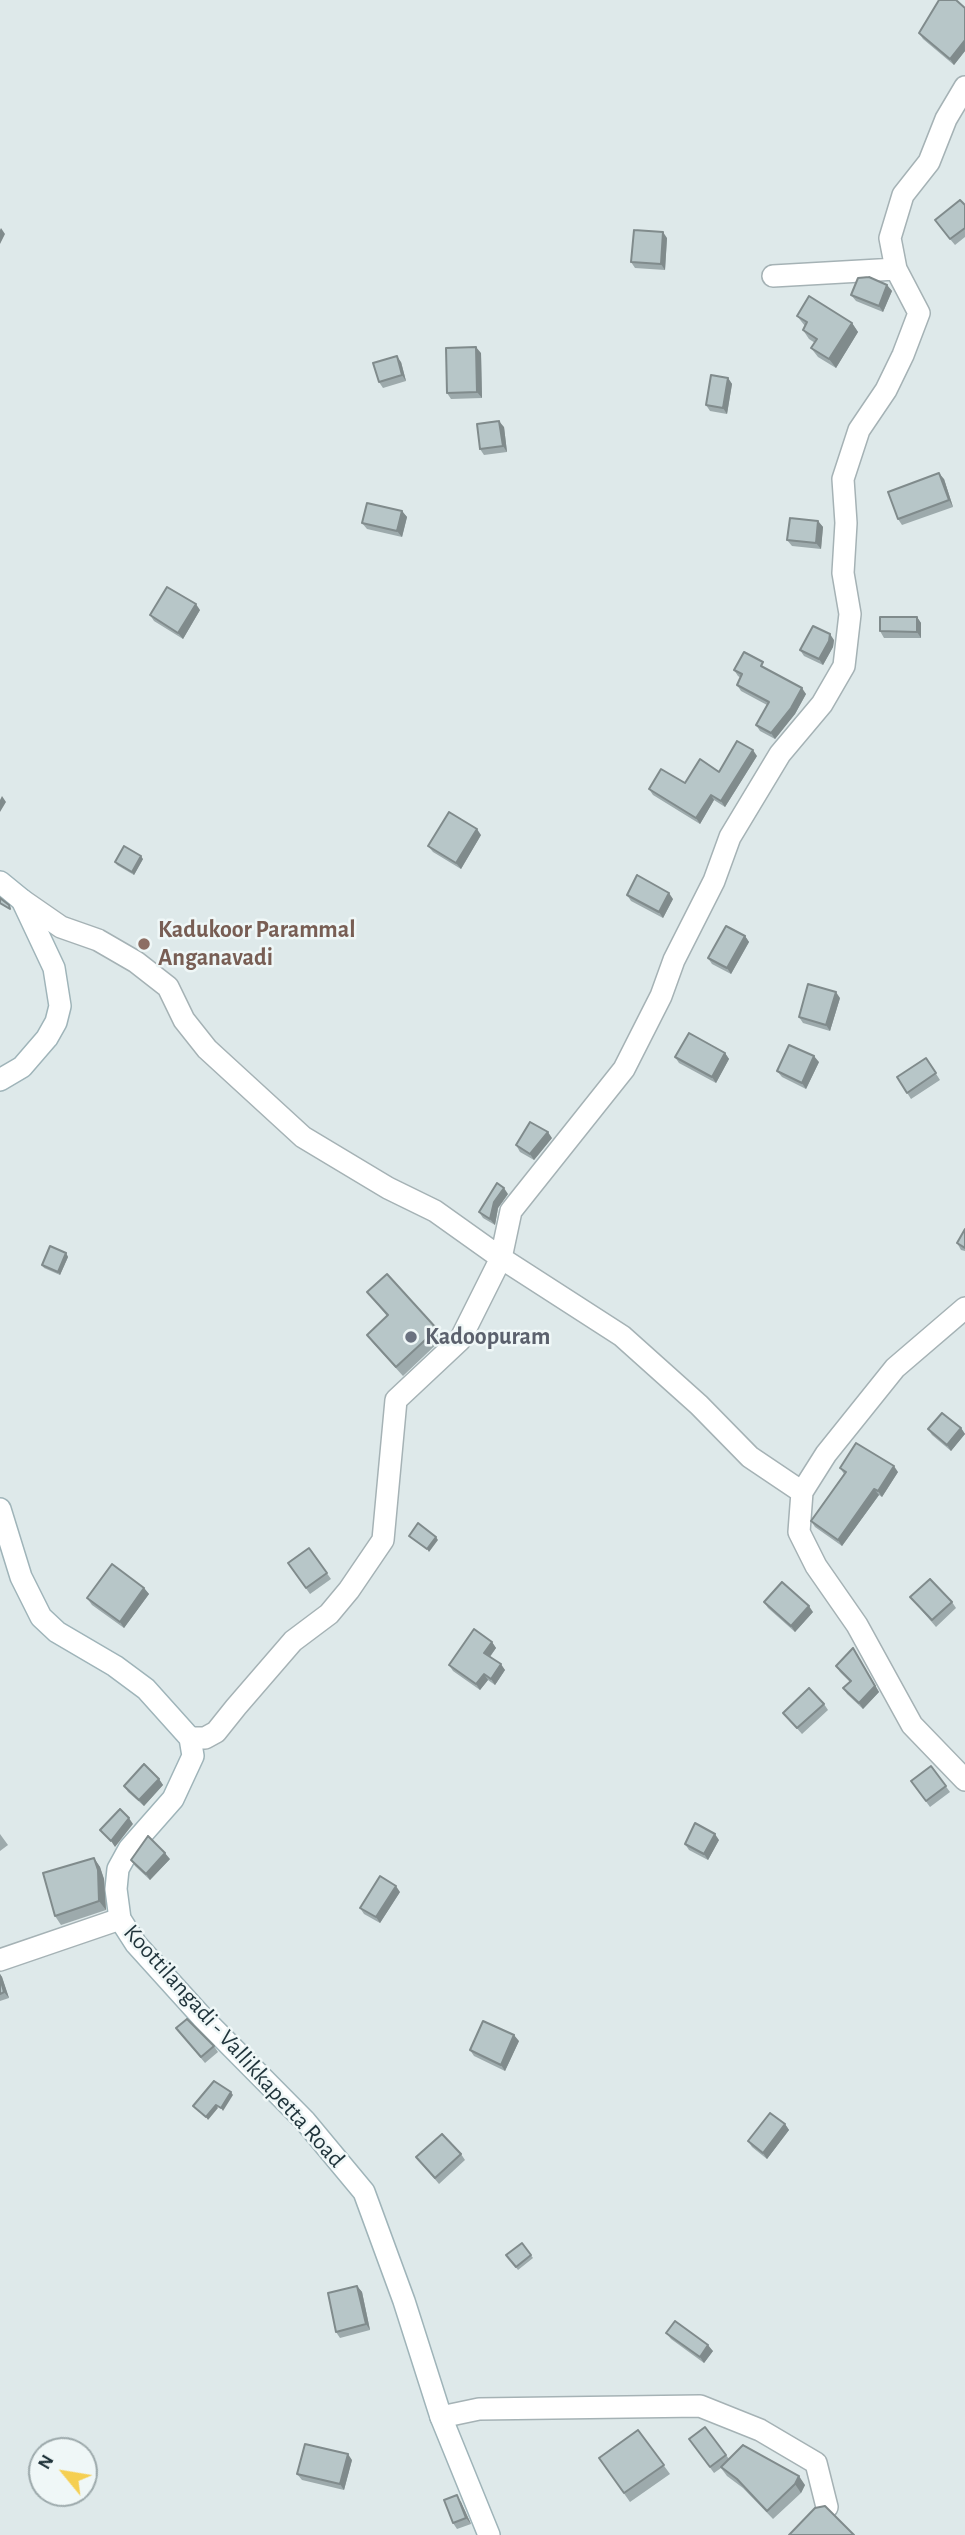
<!DOCTYPE html>
<html>
<head>
<meta charset="utf-8">
<style>
	body { margin:0 }
	#map { position:relative; width:965px; height:2535px; overflow:hidden; background:#dee9ea; font-family:"Alegreya Sans",sans-serif }
	canvas { display:block }
	.north { position:absolute; left:28px; top:2437px; width:70px; height:70px; box-sizing:border-box; background:#eff7f7; border:2px solid #9ca9ab; border-radius:50%; rotate:300deg; font-size:19px; font-weight:700; line-height:28px; text-align:center; color:#1f333a }
	.north::after { content:''; display:block; margin:auto; width:24px; height:32px; background:#f5cf52; clip-path:polygon(50% 0,100% 100%,50% 72%,0 100%) }
</style>
</head>
<body>
<div id="map">
<canvas width="965" height="2535"></canvas>
<div class="north">N</div>
</div>
<script>
const g = document.querySelector('canvas').getContext('2d');
g.lineJoin = 'round';
function shape(rows) {
  const path = new Path2D();
  for (const r of rows) {
    path.moveTo(r[0], r[1]);
    for (let i = 2; i < r.length; i += 2) path.lineTo(r[i], r[i + 1]);
  }
  return path;
}
function stroke(path, color, width, dash) {
  g.strokeStyle = color;
  g.lineWidth = width;
  g.lineCap = dash ? 'butt' : 'round';
  g.setLineDash(dash || []);
  g.stroke(path);
}
function fillPath(path, color) {
  g.fillStyle = color;
  g.fill(path, 'evenodd');
}
function write(font, color, halo, rows, align = 'center') {
  g.font = font + ' "Alegreya Sans",sans-serif';
  g.lineWidth = 5;
  g.setLineDash([]);
  g.textBaseline = 'middle';
  g.strokeStyle = halo;
  g.fillStyle = color;
  for (const [text, x, y, turn = 0] of rows) {
    g.save();
    g.translate(x, y);
    g.rotate((+turn || 0) * Math.PI / 180);
    g.textAlign = isNaN(turn) ? turn : align;
    if (halo) g.strokeText(text, 0, 0);
    g.fillText(text, 0, 0);
    g.restore();
  }
}
const street = shape([
	[773,276,896,269],
	[22,900,61,927,98,940,136,962,168,987,184,1020,207,1049,303,1137,388,1188,435,1211,501,1258,511,1211,624,1069,661,996,674,960,714,881,730,837,780,754,822,704,844,666,850,614,843,573,846,523,843,479,859,430,886,390,903,355,919,313,896,269,890,238,903,195,929,162,946,119,965,87],
	[965,1308,895,1368,826,1454,802,1492,799,1532,816,1566,857,1625,912,1725,965,1780],
	[190,1738,205,1738,216,1732,236,1707,293,1641,329,1614,349,1590,383,1540,396,1400,460,1340,501,1258,622,1336,699,1405,750,1457,802,1492],
	[0,1960,120,1919],
	[441,2417,479,2409,700,2406,760,2430,816,2463,827,2507]
]);
const secondary = shape([
	[0,882,22,900,54,968,60,1006,56,1022,47,1038,22,1067,0,1080],
	[0,1509,21,1577,41,1617,57,1632,115,1666,146,1689,190,1738,193,1756,173,1799,129,1849,118,1869,116,1889,120,1919,136,1944,202,2017,305,2121,364,2192,404,2301,441,2417,489,2535]
]);
stroke(street, '#a5b2b5', 24);
stroke(secondary, '#9fb4b9', 24);
stroke(street, '#fff', 21);
stroke(secondary, '#fff', 21);
fillPath(shape([
	[965,8,965,51,954,65,923,39,919,33],
	[965,205,965,237,955,245,939,226],
	[667,238,665,270,635,268,631,262],
	[887,285,892,291,883,312,856,301,851,295],
	[797,316,852,323,858,332,836,368,818,357,811,348,815,343,809,339,803,330,805,326],
	[481,353,482,398,451,399,447,393],
	[401,362,406,381,383,388,379,382],
	[728,378,732,384,727,414,710,411,706,405],
	[504,427,507,452,484,455,480,449],
	[944,479,953,507,902,525,898,519],
	[402,511,407,517,402,537,367,529,362,523],
	[818,521,823,527,821,549,792,546,787,540],
	[200,610,183,639,154,621,150,615],
	[917,617,921,623,921,638,884,638,880,631],
	[834,640,833,647,823,665,804,656,800,650],
	[767,668,767,669,806,694,795,714,775,739,760,731,756,725,767,705,741,691,737,685,741,678,738,676,734,670],
	[757,756,725,807,714,800,700,824,653,795,649,789,685,783,719,772],
	[481,835,461,869,433,852,428,846],
	[143,859,134,875,117,865,115,862],
	[627,895,673,899,663,918,631,901],
	[745,936,749,942,731,974,712,964,708,958],
	[840,998,830,1031,803,1023,799,1017],
	[725,1053,729,1059,716,1083,679,1063,675,1057],
	[926,1058,940,1080,911,1099,897,1077],
	[819,1062,806,1089,782,1077,777,1071],
	[552,1138,534,1160,520,1152,516,1145],
	[508,1194,498,1208,495,1225,483,1218,479,1212],
	[965,1229,965,1251,961,1250,957,1243],
	[66,1253,68,1257,60,1275,44,1268,42,1265],
	[367,1292,437,1329,443,1338,403,1376,374,1344,367,1335,387,1316],
	[961,1428,965,1434,951,1451,932,1435,928,1429],
	[840,1468,898,1472,882,1497,879,1495,842,1546,815,1527,811,1521,844,1474],
	[309,1548,331,1579,310,1594,288,1563],
	[144,1588,149,1594,124,1628,92,1605,87,1598],
	[910,1597,952,1602,956,1608,936,1627],
	[764,1602,813,1612,795,1632,768,1608],
	[492,1642,496,1648,490,1657,505,1670,495,1685,488,1680,480,1690,453,1671,449,1665],
	[857,1654,879,1692,863,1709,847,1694,843,1688,850,1682,840,1672,836,1666],
	[824,1704,828,1710,802,1734,783,1713],
	[931,1766,950,1792,930,1807,911,1781],
	[159,1779,163,1785,144,1806,128,1792,124,1786],
	[0,1834,8,1845,0,1851],
	[719,1840,708,1860,689,1850,685,1844],
	[94,1858,100,1867,104,1879,106,1910,61,1925,55,1916],
	[170,1859,150,1880,135,1866,131,1860],
	[400,1892,380,1923,364,1914,360,1908],
	[0,1974,2,1977,9,1998,0,2001],
	[176,2028,214,2046,218,2052,205,2063],
	[519,2041,505,2071,474,2056,470,2050],
	[785,2124,789,2130,767,2159,752,2147,748,2141],
	[461,2154,465,2160,439,2184,416,2157],
	[522,2243,533,2258,518,2270,506,2255],
	[357,2286,362,2292,370,2330,340,2338,336,2332],
	[666,2333,713,2351,704,2363,671,2339],
	[705,2427,729,2459,805,2485,801,2493,773,2519,743,2488,727,2476,721,2468,714,2473,689,2439],
	[638,2430,670,2474,630,2502,599,2458],
	[352,2460,344,2490,302,2480,297,2474],
	[461,2502,471,2524,457,2529,453,2523]
]), '#9daaac');
fillPath(shape([
	[965,40,965,51,954,65,950,59],
	[1,228,5,234,0,244,0,230],
	[663,232,667,238,665,270,661,264],
	[887,285,892,291,883,312,879,306],
	[852,323,858,332,836,368,829,359],
	[476,347,481,353,482,398,477,392],
	[397,356,401,362,406,381,402,375],
	[728,378,732,384,727,414,723,408],
	[499,421,504,427,507,452,503,446],
	[939,473,944,479,953,507,949,500],
	[402,511,407,517,402,537,397,531],
	[818,521,823,527,821,549,816,543],
	[196,604,200,610,183,639,178,633],
	[917,617,921,623,921,638,917,632],
	[830,634,834,640,833,647,823,665,819,659],
	[802,688,806,694,795,714,775,739,771,733],
	[753,750,757,756,725,807,721,801],
	[711,795,714,800,700,824,696,818],
	[2,796,6,802,0,812,0,800],
	[477,829,481,835,461,869,456,863],
	[141,856,143,859,134,875,132,872],
	[669,893,673,899,663,918,659,912],
	[745,936,749,942,731,974,727,968],
	[836,992,840,998,830,1031,826,1025],
	[725,1053,729,1059,716,1083,712,1077],
	[814,1056,819,1062,806,1089,802,1083],
	[548,1132,552,1138,534,1160,530,1154],
	[504,1188,508,1194,498,1208,495,1225,490,1219,494,1202],
	[66,1253,68,1257,60,1275,58,1272],
	[961,1428,965,1434,951,1451,947,1445],
	[894,1466,898,1472,882,1497,878,1491],
	[874,1489,879,1495,842,1546,838,1540],
	[436,1537,438,1540,429,1552,427,1549],
	[144,1588,149,1594,124,1628,120,1622],
	[809,1606,813,1612,795,1632,791,1626],
	[492,1642,496,1648,488,1659,484,1653],
	[853,1648,879,1692,863,1709,859,1703],
	[501,1664,505,1670,495,1685,491,1679],
	[484,1674,488,1680,480,1690,476,1684],
	[159,1779,163,1785,144,1806,139,1800],
	[129,1818,133,1824,115,1847,111,1841],
	[715,1834,719,1840,708,1860,704,1854],
	[165,1853,170,1859,150,1880,146,1874],
	[94,1858,100,1867,104,1879,106,1910,99,1901],
	[396,1886,400,1892,380,1923,376,1917],
	[0,1974,2,1977,9,1998,4,1992,0,1978],
	[514,2035,519,2041,505,2071,501,2065],
	[231,2092,233,2095,223,2111,221,2108],
	[216,2105,218,2108,208,2120,206,2117],
	[785,2124,789,2130,767,2159,763,2153],
	[357,2286,362,2292,370,2330,366,2324],
	[708,2345,713,2351,704,2363,700,2357],
	[348,2454,352,2460,344,2490,340,2484],
	[799,2476,805,2485,801,2493,795,2484],
	[457,2495,461,2502,471,2524,466,2518]
]), '#808b8c');
const building = shape([
	[939,0,956,0,965,8,965,40,950,59,919,33,939,0],
	[960,200,965,205,965,228,950,239,935,220,960,200],
	[634,230,663,232,661,264,631,262,634,230],
	[869,277,887,285,879,306,851,295,858,278,869,277],
	[809,296,852,323,829,359,811,348,817,339,803,330,807,322,797,316,809,296],
	[476,347,477,392,447,393,446,348,476,347],
	[397,356,402,375,379,382,373,363,397,356],
	[711,375,728,378,723,408,706,405,711,375],
	[499,421,503,446,480,449,477,424,499,421],
	[939,473,949,500,898,519,888,492,939,473],
	[367,503,402,511,397,531,362,523,367,503],
	[790,518,818,521,816,543,787,540,790,518],
	[167,587,196,604,178,633,150,615,167,587],
	[880,617,917,617,917,632,880,631,880,617],
	[813,626,830,634,829,641,819,659,800,650,813,626],
	[744,652,763,662,761,666,802,688,791,708,771,733,756,725,769,702,737,685,742,674,734,670,744,652],
	[737,741,753,750,721,801,711,795,696,818,649,789,661,769,685,783,700,759,719,772,737,741],
	[449,812,477,829,456,863,428,846,449,812],
	[124,846,141,856,132,872,115,862,124,846],
	[637,875,669,893,659,912,627,895,637,875],
	[0,898,9,905,10,909,0,903,0,898],
	[726,926,745,936,727,968,708,958,726,926],
	[808,984,836,992,826,1025,799,1017,808,984],
	[689,1033,725,1053,712,1077,675,1057,689,1033],
	[789,1045,814,1056,802,1083,777,1071,789,1045],
	[926,1058,936,1073,907,1093,897,1077,926,1058],
	[530,1122,548,1132,530,1154,516,1145,530,1122],
	[497,1183,504,1188,494,1202,490,1219,479,1212,497,1183],
	[965,1229,965,1248,957,1243,965,1229],
	[50,1246,66,1253,58,1272,42,1265,50,1246],
	[387,1274,437,1329,396,1367,367,1335,388,1315,367,1292,387,1274],
	[942,1413,961,1428,947,1445,928,1429,942,1413],
	[856,1443,894,1466,878,1491,874,1489,838,1540,811,1521,846,1472,840,1468,856,1443],
	[418,1523,436,1537,427,1549,409,1536,418,1523],
	[309,1548,327,1573,306,1588,288,1563,309,1548],
	[112,1564,144,1588,120,1622,87,1598,112,1564],
	[930,1579,952,1602,932,1620,910,1597,930,1579],
	[782,1582,809,1606,791,1626,764,1602,782,1582],
	[474,1629,492,1642,484,1653,501,1664,491,1679,484,1674,476,1684,449,1665,474,1629],
	[853,1648,875,1686,859,1703,843,1688,851,1681,836,1666,853,1648],
	[809,1688,824,1704,797,1728,783,1713,809,1688],
	[144,1764,159,1779,139,1800,124,1786,144,1764],
	[931,1766,946,1786,926,1801,911,1781,931,1766],
	[120,1809,129,1818,111,1841,100,1830,120,1809],
	[695,1823,715,1834,704,1854,685,1844,695,1823],
	[148,1836,165,1853,146,1874,131,1860,148,1836],
	[94,1858,98,1870,99,1901,55,1916,43,1873,94,1858],
	[380,1876,396,1886,376,1917,360,1908,380,1876],
	[0,1978,4,1992,0,1994,0,1978],
	[187,2019,214,2046,201,2057,176,2028,187,2019],
	[483,2021,514,2035,501,2065,470,2050,483,2021],
	[214,2081,231,2092,221,2108,216,2105,206,2117,193,2106,214,2081],
	[770,2113,785,2124,763,2153,748,2141,770,2113],
	[442,2134,461,2154,435,2178,416,2157,442,2134],
	[522,2243,531,2255,516,2267,506,2255,522,2243],
	[357,2286,366,2324,336,2332,328,2293,357,2286],
	[675,2321,708,2345,700,2357,666,2333,675,2321],
	[705,2427,726,2455,710,2467,689,2439,705,2427],
	[638,2430,664,2465,624,2493,599,2458,638,2430],
	[305,2444,348,2454,340,2484,297,2474,305,2444],
	[743,2445,799,2476,795,2484,767,2511,737,2479,721,2467,743,2445],
	[457,2495,466,2518,453,2523,444,2500,457,2495],
	[825,2506,854,2535,789,2535,815,2508,825,2506]
]);
fillPath(building, '#b7c6c8');
stroke(building, '#808b8c', 2);
for (const [x, y, r, color] of [
	[144,944,7,"#8d6e63"],
	[411,1337,7,"#6b7280"]
]) {
  const dot = new Path2D();
  dot.arc(x, y, r, 0, 2 * Math.PI);
  g.fillStyle = color;
  g.fill(dot);
  stroke(dot, '#eff7f7', 2.5);
}
write('bold 24px', '#785e54', '#eff7f7', [
	["Kadukoor Parammal",158,930],
	["Anganavadi",158,958]
], 'left');
write('bold 24px', '#5b616d', '#eff7f7', [
	["Kadoopuram",425,1337]
], 'left');
write('24px', '#1f333a', '#eff7f7', [
	["Koottilangadi - Vallikkapetta Road",234,2046,48]
]);
</script>
</body>
</html>
